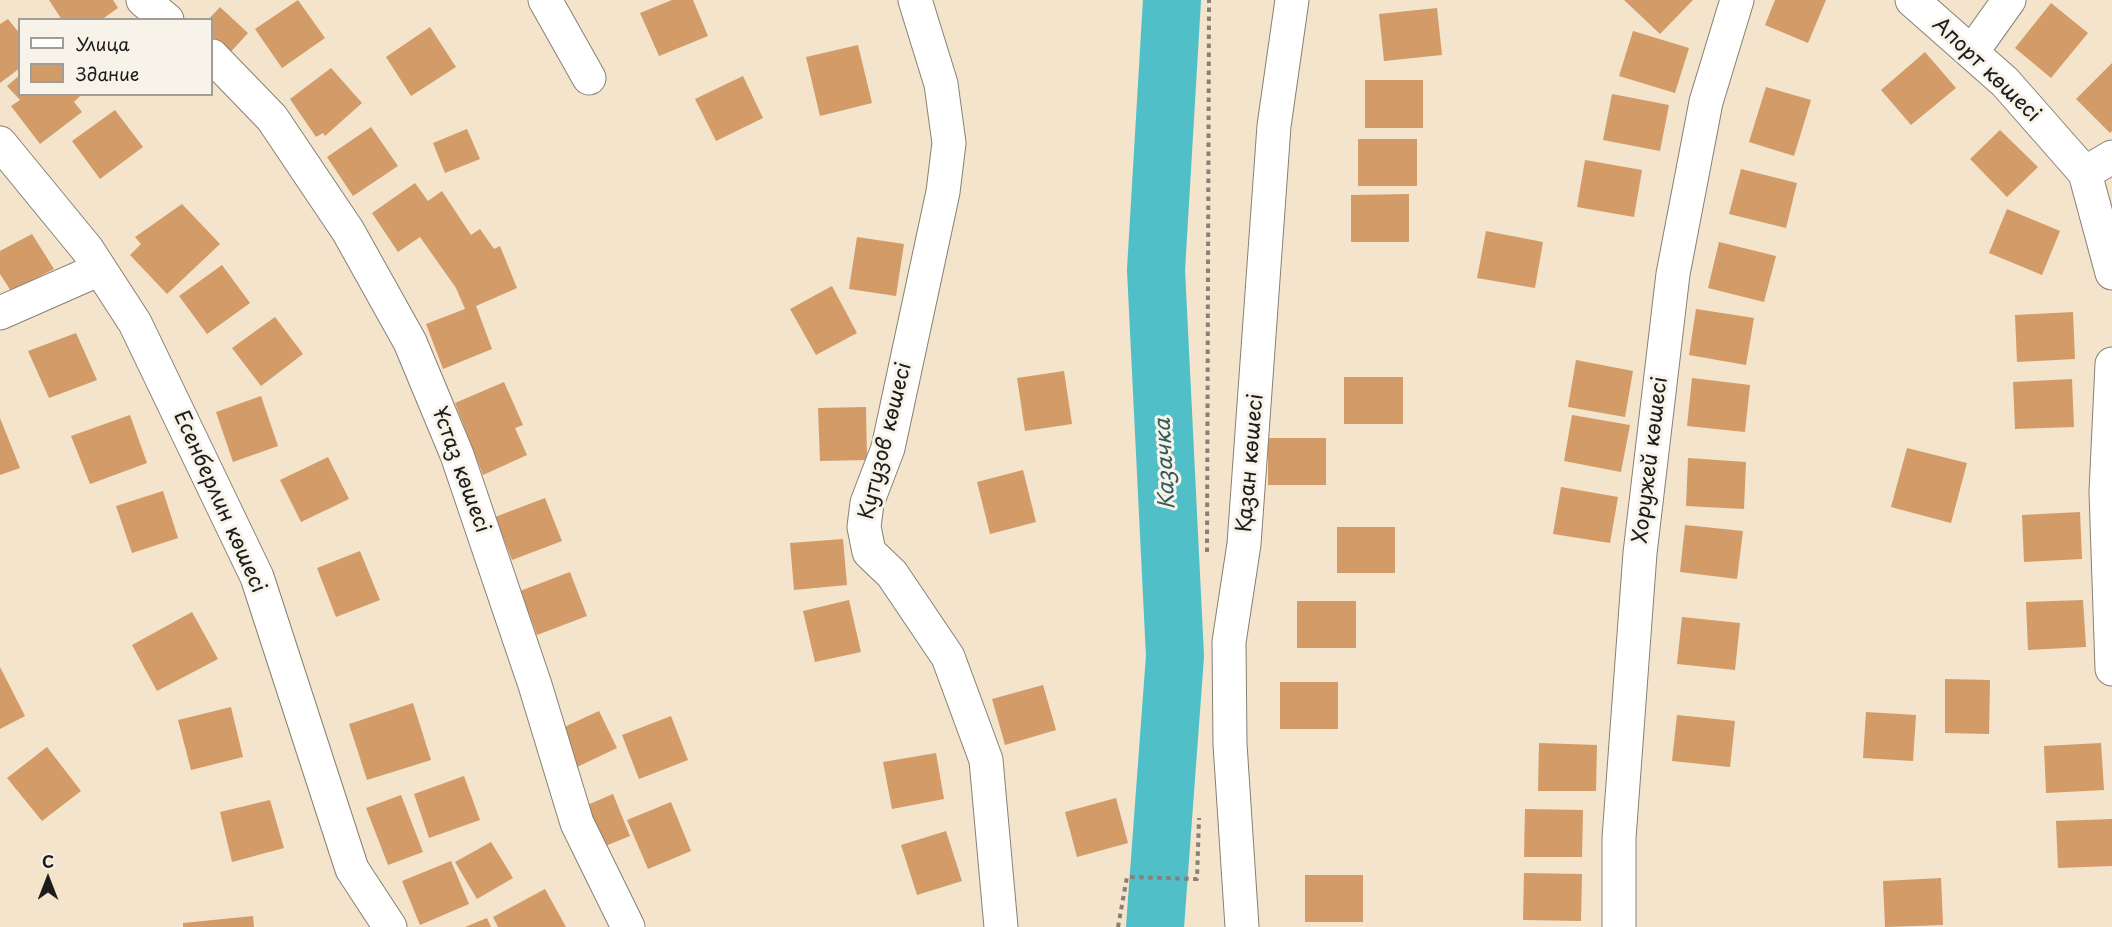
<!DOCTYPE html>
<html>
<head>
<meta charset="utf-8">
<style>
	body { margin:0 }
	#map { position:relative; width:2112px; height:927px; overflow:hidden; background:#f3e4cb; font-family:"Playpen Sans",sans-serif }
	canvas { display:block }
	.legend { position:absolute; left:18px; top:18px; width:195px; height:78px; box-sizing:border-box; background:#f7f3e8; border:2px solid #9f9d96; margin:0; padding:8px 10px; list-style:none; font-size:18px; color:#1c1c1c }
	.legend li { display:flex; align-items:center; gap:12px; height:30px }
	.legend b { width:30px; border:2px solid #9f9d96 }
	.north { position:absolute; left:18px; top:849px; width:60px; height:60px; -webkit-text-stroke:4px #f7f3e8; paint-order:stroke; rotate:0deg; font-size:16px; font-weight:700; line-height:24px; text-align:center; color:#1c1c1c }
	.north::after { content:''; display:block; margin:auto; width:21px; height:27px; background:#1c1c1c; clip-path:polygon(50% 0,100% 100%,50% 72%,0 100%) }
</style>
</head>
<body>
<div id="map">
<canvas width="2112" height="927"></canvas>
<ul class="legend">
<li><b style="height:8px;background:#fff"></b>Улица</li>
<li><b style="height:16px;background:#d29b68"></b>Здание</li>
</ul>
<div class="north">С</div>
</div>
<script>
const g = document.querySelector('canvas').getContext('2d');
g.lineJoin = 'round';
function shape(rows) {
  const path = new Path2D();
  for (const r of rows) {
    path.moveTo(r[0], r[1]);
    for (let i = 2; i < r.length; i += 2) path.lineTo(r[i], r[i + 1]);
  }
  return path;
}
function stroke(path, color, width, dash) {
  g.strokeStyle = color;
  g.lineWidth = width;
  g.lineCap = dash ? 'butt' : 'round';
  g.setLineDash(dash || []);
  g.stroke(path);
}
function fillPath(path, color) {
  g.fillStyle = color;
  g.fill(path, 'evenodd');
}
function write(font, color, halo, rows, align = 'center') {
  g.font = font + ' "Playpen Sans",sans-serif';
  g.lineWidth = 6;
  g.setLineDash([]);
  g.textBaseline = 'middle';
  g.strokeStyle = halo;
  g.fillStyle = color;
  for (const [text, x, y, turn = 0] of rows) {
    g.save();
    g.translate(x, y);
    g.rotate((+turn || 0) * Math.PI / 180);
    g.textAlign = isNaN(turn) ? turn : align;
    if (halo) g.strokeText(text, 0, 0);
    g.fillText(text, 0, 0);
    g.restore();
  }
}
stroke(shape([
	[1155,927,1175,656,1156,270,1172,0]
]), '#51bfc8', 58);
fillPath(shape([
	[49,0,113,0,118,8,101,20,62,20],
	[298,0,325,38,282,68,255,29],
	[672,0,693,0,708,36,659,56,640,13],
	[1624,0,1693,0,1660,34],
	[1775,0,1826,0,1808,43,1765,25],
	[2051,3,2088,33,2051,78,2015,48],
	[220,7,248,33,226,57,212,43,212,20,208,20],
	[1437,8,1442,55,1384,61,1379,14],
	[8,19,20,34,20,68,0,83,0,24],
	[430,27,456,67,411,96,386,57],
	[1633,31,1689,48,1675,93,1619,76],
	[858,45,872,103,820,116,806,57],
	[1925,52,1956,88,1911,125,1881,90],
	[2112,63,2112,131,2110,133,2076,99],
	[331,68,362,103,325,136,323,133,316,137,290,99],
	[20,75,20,94,82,94,74,102,82,112,40,144,11,106,20,100,7,86],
	[743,76,763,118,716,141,695,99],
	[1365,80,1423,80,1423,128,1365,128],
	[1766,87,1811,100,1794,156,1749,142],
	[1612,94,1669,105,1660,151,1603,140],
	[115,110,143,147,100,179,72,141],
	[371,127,398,166,353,196,327,157],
	[467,129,480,159,445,173,433,143],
	[2000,130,2038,167,2007,197,1970,159],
	[1358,139,1417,139,1417,186,1358,186],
	[1585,160,1642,170,1634,217,1577,207],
	[1741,169,1797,183,1786,228,1729,214],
	[415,183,428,201,442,191,471,235,480,229,494,249,500,246,517,288,476,306,492,349,443,369,426,324,465,309,456,288,420,237,398,252,372,213],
	[1409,194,1409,242,1351,242,1351,195],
	[182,204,220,244,167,294,130,255,141,244,135,237],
	[2007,209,2060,231,2042,275,1989,253],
	[1486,231,1543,242,1535,288,1477,278],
	[32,234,54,269,11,291,0,274,0,251],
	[857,237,904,244,896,296,849,289],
	[1719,242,1776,256,1764,302,1708,288],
	[222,265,250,303,207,334,179,296],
	[832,286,857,333,816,355,790,309],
	[1696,309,1754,318,1746,365,1689,355],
	[2073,312,2075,359,2017,362,2015,315],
	[275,317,303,354,261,386,232,348],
	[76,333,97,380,49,398,28,351],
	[1576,360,1633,371,1625,417,1568,407],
	[1064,371,1072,424,1025,431,1017,378],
	[1344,377,1403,377,1403,424,1344,424],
	[1692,378,1750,385,1745,432,1687,426],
	[2072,379,2074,427,2015,429,2013,382],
	[504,382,523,425,515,428,527,455,483,475,455,403],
	[261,396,278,446,233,462,216,412],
	[866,407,867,460,820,461,818,408],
	[130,415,147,463,90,484,71,436],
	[1572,415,1630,425,1621,472,1564,461],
	[0,418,20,468,0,475],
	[1268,438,1326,438,1326,485,1268,485],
	[1907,448,1967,463,1951,523,1891,507],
	[328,457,349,499,301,522,280,480],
	[1688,458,1746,462,1744,509,1686,506],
	[1023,470,1036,522,990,534,977,482],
	[1561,487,1618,497,1610,543,1553,534],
	[163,491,178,538,132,553,116,506],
	[545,498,562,541,512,560,495,517],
	[2080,512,2082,559,2024,562,2022,515],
	[1685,525,1743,531,1737,579,1680,572],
	[1337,527,1395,527,1395,573,1337,573],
	[843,539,847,585,794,590,790,543],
	[360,551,380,600,336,617,317,568],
	[570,572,587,616,537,635,520,591],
	[849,600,861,652,815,662,803,611],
	[2083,600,2086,647,2028,650,2026,602],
	[1297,601,1356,601,1356,648,1297,648],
	[192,612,218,659,157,691,132,645],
	[1682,617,1740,623,1735,670,1677,664],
	[0,667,25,716,0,729],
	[1945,679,1990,680,1989,734,1945,733],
	[1280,682,1338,682,1338,729,1280,729],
	[1043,685,1056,730,1005,745,992,699],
	[413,703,431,760,367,780,349,724],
	[231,707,243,757,191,770,178,720],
	[599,711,617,748,577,767,560,729],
	[1866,712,1916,715,1913,761,1863,758],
	[1677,715,1735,721,1730,767,1672,761],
	[671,716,688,760,639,779,622,735],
	[1539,743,1597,745,1596,791,1538,791],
	[2101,743,2104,790,2046,793,2044,746],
	[47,747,81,791,42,821,7,778],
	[936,753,944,799,892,809,883,762],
	[464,776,480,820,429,838,414,794],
	[613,794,630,836,603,847,585,806],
	[401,795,423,852,388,865,366,808],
	[1116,798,1128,843,1077,857,1065,812],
	[270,800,284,848,232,862,220,812],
	[671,802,691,851,648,869,627,820],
	[1525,809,1583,810,1582,857,1524,857],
	[2112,819,2112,866,2058,868,2056,821],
	[946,831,962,881,917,895,901,845],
	[491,842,513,878,477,899,455,862],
	[451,861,469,904,420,925,402,881],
	[1524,873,1582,874,1581,921,1523,920],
	[1305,875,1363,875,1363,922,1305,922],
	[1941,878,1943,925,1885,927,1883,881],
	[545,889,566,927,498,927,493,917],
	[253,916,254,927,183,927,183,923],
	[487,918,491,927,465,927]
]), '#d29b68');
const street = shape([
	[143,0,167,20],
	[545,0,589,78],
	[915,0,941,84,949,143,943,192,888,448,867,503,864,527,869,552,892,574,948,657,986,760,1001,927],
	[1912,0,2005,82,2085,173,2112,273],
	[1972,52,2009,0],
	[212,56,272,118,348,231,410,342,457,455,535,685,577,823,628,927],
	[0,143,87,249,135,323,257,577,352,869,390,927],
	[2085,173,2112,157],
	[0,313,100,269],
	[2112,364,2106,492,2112,669],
	[1242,927,1230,744,1229,642,1244,544,1274,126,1292,0],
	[1619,927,1619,838,1640,553,1673,274,1706,102,1737,0]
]);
stroke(street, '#888074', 35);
stroke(shape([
	[1207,552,1209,0],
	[1118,927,1127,877,1197,879,1199,818]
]), '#888074', 4, [4.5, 4.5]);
stroke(street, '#fff', 33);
write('21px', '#1c1c1c', '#f7f3e8', [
	["Апорт көшесі",1986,70,44],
	["Кутузов көшесі",886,441,-76],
	["Хоружей көшесі",1651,460,-83],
	["Қазан көшесі",1251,463,-85],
	["Ұстаз көшесі",460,470,70],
	["Есенберлин көшесі",219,502,66]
]);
write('italic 22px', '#315d61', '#f7f3e8', [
	["Казачка",1166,464,-93]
]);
</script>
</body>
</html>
